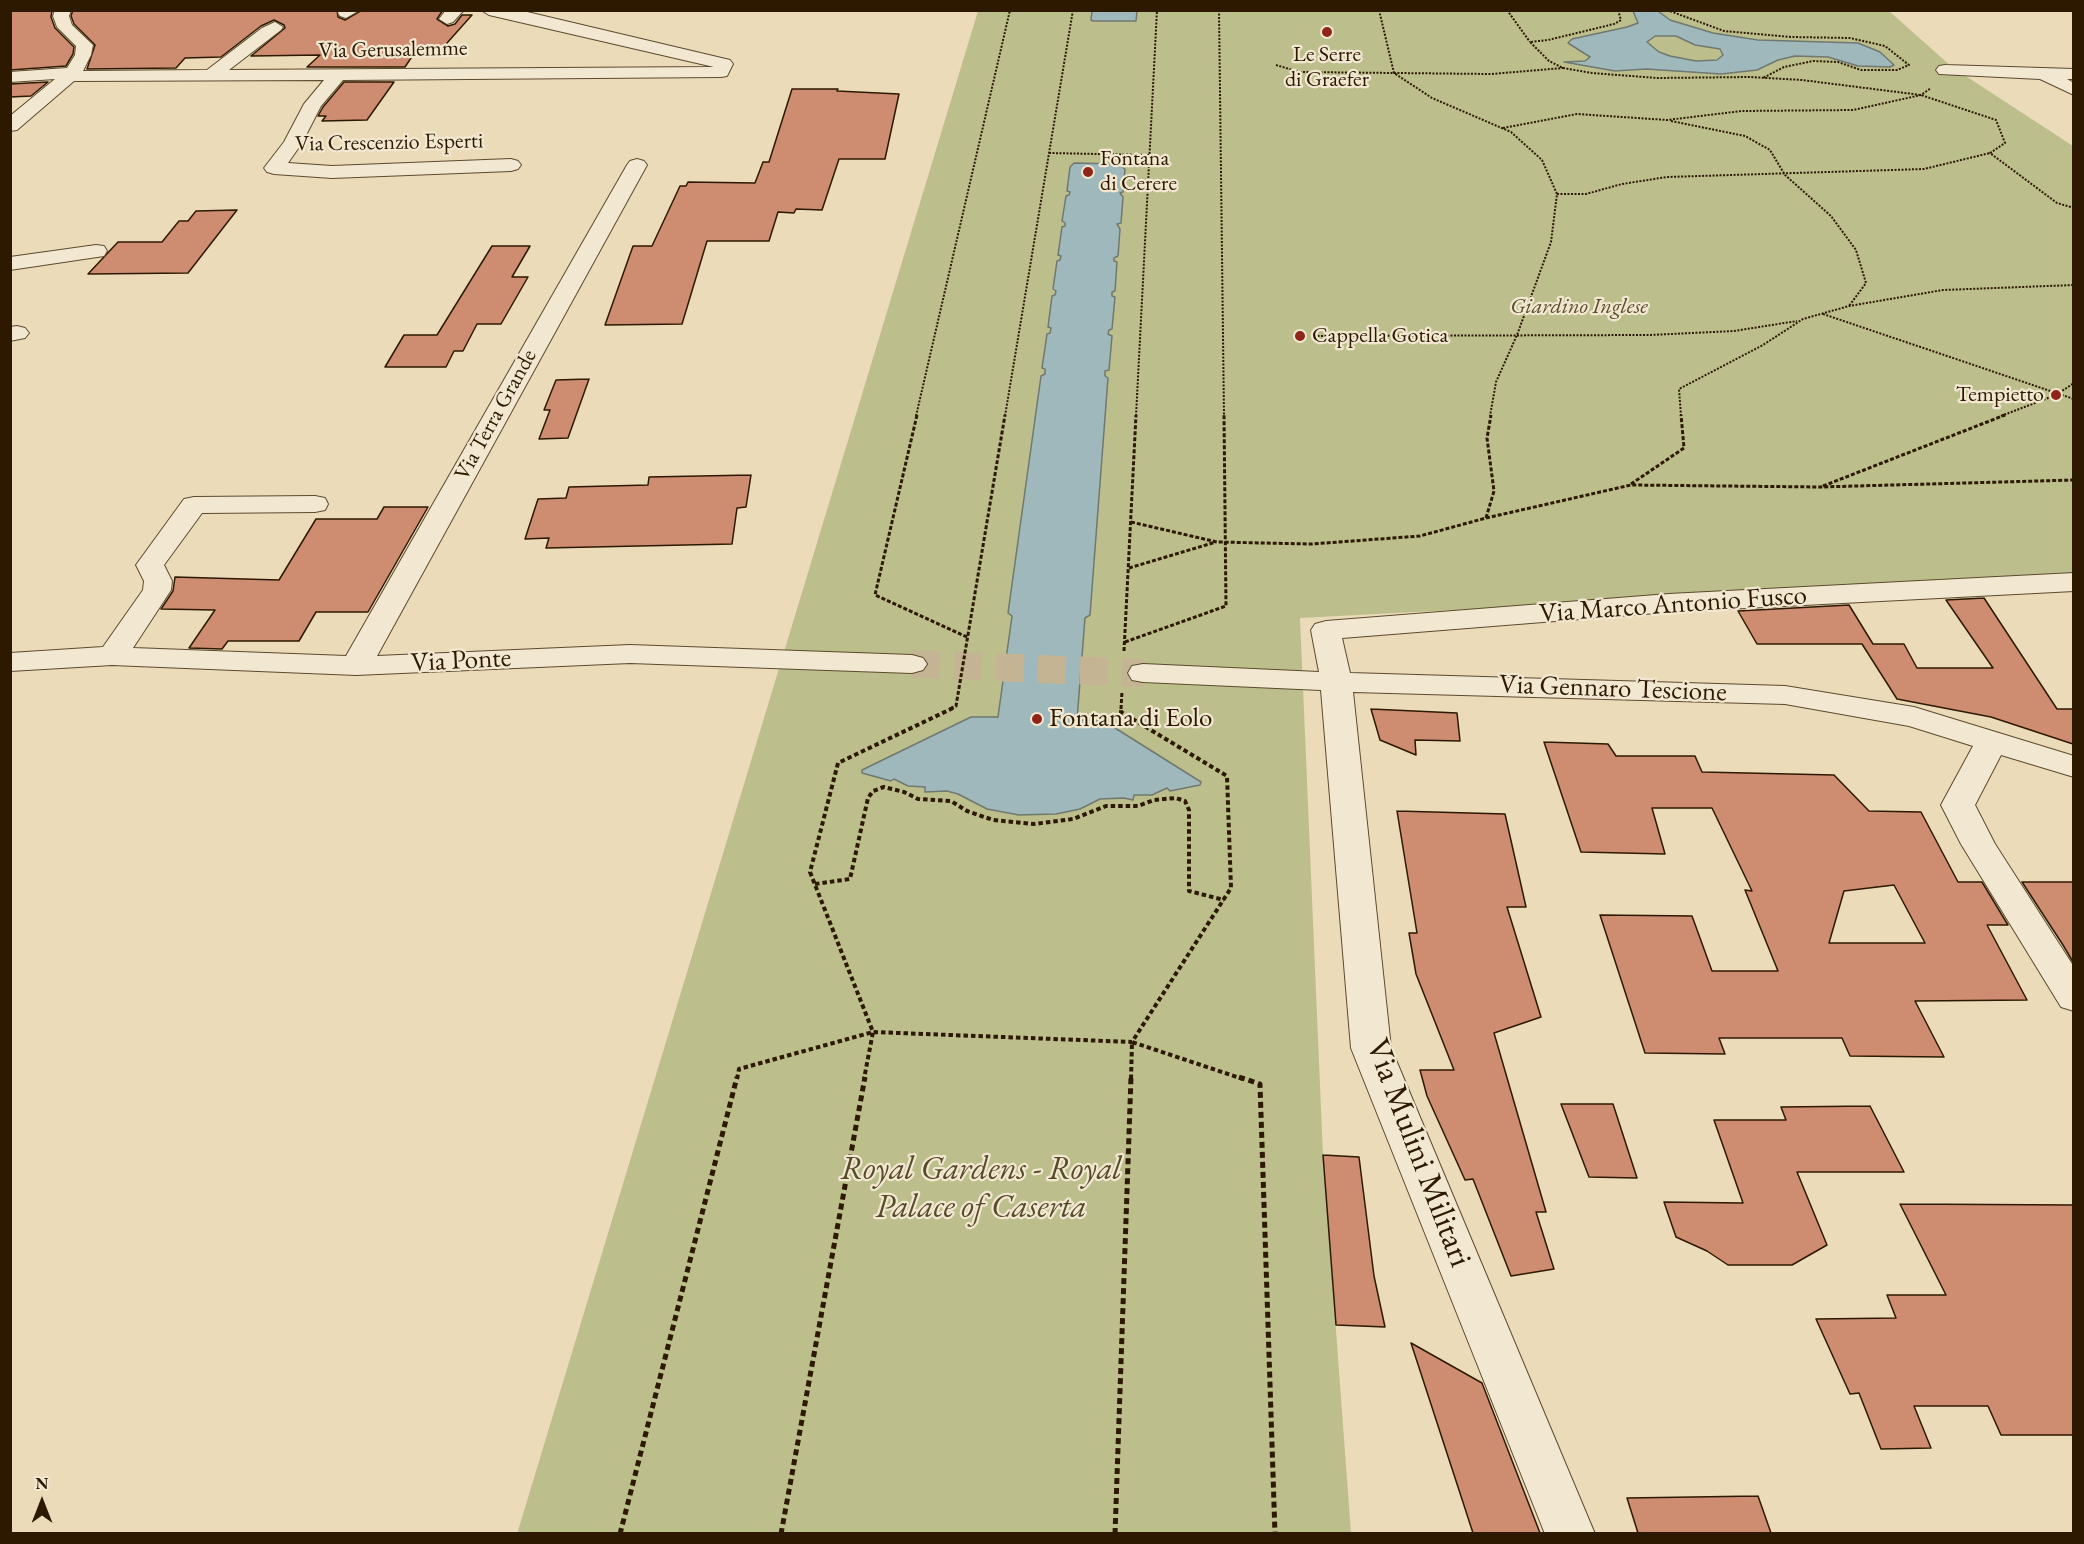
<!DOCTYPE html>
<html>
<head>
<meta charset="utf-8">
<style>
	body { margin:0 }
	#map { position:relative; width:2084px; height:1544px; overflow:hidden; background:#ebdbb9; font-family:"EB Garamond",serif }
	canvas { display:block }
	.frame { position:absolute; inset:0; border:12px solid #2d1900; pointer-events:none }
	.north { position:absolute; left:12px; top:1472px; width:60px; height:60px; -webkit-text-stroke:4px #f2e8d2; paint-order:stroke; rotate:0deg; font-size:16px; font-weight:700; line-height:24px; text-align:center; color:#2d1900 }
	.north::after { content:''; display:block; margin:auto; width:21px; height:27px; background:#2d1900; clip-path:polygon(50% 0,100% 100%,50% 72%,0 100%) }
</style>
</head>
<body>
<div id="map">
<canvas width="2084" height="1544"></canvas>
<div class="frame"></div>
<div class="north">N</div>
</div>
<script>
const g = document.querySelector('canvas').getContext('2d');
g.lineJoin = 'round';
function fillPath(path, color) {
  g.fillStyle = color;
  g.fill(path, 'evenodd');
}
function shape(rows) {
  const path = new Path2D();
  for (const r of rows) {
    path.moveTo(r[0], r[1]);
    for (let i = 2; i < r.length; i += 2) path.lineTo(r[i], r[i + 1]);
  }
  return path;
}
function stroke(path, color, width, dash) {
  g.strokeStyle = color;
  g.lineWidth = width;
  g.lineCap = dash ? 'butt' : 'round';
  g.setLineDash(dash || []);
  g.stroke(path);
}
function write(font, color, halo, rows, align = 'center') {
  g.font = font + ' "EB Garamond",serif';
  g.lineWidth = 4.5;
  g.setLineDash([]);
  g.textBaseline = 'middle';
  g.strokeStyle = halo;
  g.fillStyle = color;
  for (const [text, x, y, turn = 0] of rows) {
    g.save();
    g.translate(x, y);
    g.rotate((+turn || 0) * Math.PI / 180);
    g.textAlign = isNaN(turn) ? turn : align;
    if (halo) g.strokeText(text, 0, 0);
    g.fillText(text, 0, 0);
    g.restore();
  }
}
fillPath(shape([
	[978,11,1889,11,1952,67,2073,146,2073,578,1300,618,1323,1155,1351,1533,517,1534]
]), '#bcbf8c');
const water = shape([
	[1092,11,1137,11,1136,21,1093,21,1091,20,1092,11],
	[1658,11,1670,20,1713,33,1758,40,1858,43,1880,52,1894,65,1890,67,1858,66,1828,57,1795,56,1778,60,1757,70,1721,74,1646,69,1615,71,1564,62,1585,61,1590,57,1568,43,1572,39,1627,27,1638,23,1633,11,1658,11],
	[1655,36,1676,36,1695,45,1720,49,1723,55,1717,60,1696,61,1670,56,1659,52,1647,42,1655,36],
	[1074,163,1122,164,1122,167,1125,169,1123,192,1120,193,1123,197,1121,223,1117,224,1120,229,1118,256,1114,258,1114,261,1117,262,1115,291,1112,292,1112,296,1115,297,1112,329,1109,330,1108,334,1112,336,1109,370,1105,371,1105,376,1108,378,1090,615,1085,618,1077,720,1104,721,1201,782,1200,785,1170,791,1167,788,1152,795,1134,795,1133,800,1124,798,1100,799,1080,809,1056,814,1019,815,987,809,958,794,947,791,925,792,925,787,908,786,894,779,891,781,862,773,862,770,971,717,998,717,1012,616,1008,613,1041,376,1045,374,1045,369,1042,368,1047,334,1050,333,1051,328,1048,327,1052,296,1055,295,1056,291,1053,289,1057,261,1060,260,1061,256,1058,255,1062,227,1065,226,1065,223,1062,221,1066,196,1069,195,1070,192,1067,191,1070,167,1074,163]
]);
fillPath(water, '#9eb8bb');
stroke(water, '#717870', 1.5);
const building = shape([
	[10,10,52,10,51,17,55,28,74,47,73,54,66,66,10,70,10,10],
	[73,10,337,10,338,17,345,20,362,10,443,10,437,19,448,26,455,24,462,15,472,15,439,52,415,52,405,67,307,67,320,55,251,56,285,28,284,25,274,20,261,26,221,57,185,58,176,68,87,69,95,45,74,24,71,16,73,10],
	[48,82,31,96,10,97,10,84,48,82],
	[344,82,394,82,367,120,322,121,326,116,318,116,323,107,344,82],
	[792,89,838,89,837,91,899,94,885,159,839,159,822,210,796,209,794,213,778,212,769,241,707,241,682,324,605,325,633,246,652,246,680,186,686,186,688,182,755,183,763,162,769,162,792,89],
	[237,210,188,273,88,274,118,242,162,242,179,221,188,221,196,211,237,210],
	[492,246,530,246,512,277,528,277,501,324,477,324,463,351,454,351,446,367,385,367,404,335,437,335,492,246],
	[589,379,568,438,539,439,550,410,544,410,556,380,589,379],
	[751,475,746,507,737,508,732,544,546,548,549,538,525,539,538,499,566,498,569,487,648,485,649,477,751,475],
	[384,507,428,507,368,612,316,612,299,641,228,641,222,649,189,648,215,610,161,609,173,591,175,577,279,580,316,519,377,519,384,507],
	[1984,598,2057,709,2073,709,2073,744,1991,717,1897,699,1862,644,1757,644,1738,611,1849,605,1873,644,1904,644,1917,668,1993,668,1946,600,1984,598],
	[1371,709,1457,713,1460,741,1415,740,1416,755,1380,740,1371,709],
	[1544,742,1608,744,1616,756,1695,756,1702,772,1834,775,1869,811,1921,812,1958,882,1982,882,2008,925,1987,925,2027,1000,1915,1001,1944,1057,1850,1056,1842,1038,1719,1038,1725,1054,1645,1053,1600,915,1692,916,1712,971,1778,971,1745,890,1752,891,1712,808,1652,808,1665,854,1581,852,1544,742],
	[1894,885,1925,943,1829,943,1844,891,1894,885],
	[1397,811,1505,814,1526,907,1507,907,1541,1017,1494,1033,1546,1212,1536,1212,1554,1269,1511,1276,1473,1179,1465,1180,1427,1096,1420,1070,1454,1070,1416,974,1409,933,1417,933,1397,811],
	[2022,882,2073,882,2073,962,2063,945,2022,882],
	[1561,1104,1613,1104,1637,1178,1589,1177,1561,1104],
	[1870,1106,1904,1172,1797,1172,1827,1245,1792,1265,1728,1265,1707,1251,1676,1237,1664,1202,1743,1203,1714,1120,1786,1120,1781,1107,1870,1106],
	[1323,1155,1359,1157,1374,1276,1385,1327,1336,1325,1323,1155],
	[1900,1204,2073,1205,2073,1435,2001,1435,1988,1406,1914,1406,1931,1448,1881,1449,1859,1393,1850,1394,1816,1319,1896,1318,1887,1295,1946,1295,1900,1204],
	[1411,1343,1482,1383,1540,1533,1473,1533,1411,1343],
	[1758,1496,1771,1533,1638,1533,1627,1498,1758,1496]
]);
fillPath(building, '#ce8c70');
stroke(building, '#2d1900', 1.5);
stroke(shape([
	[912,664,1143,673]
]), '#c5b494', 28, [28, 14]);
const minor = shape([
	[55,10,71,10,69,16,72,25,93,45,91,55,83,71,207,70,262,28,275,22,283,27,281,30,229,70,714,67,489,15,481,10,523,11,730,60,733,64,727,76,721,77,343,80,321,106,302,143,288,163,332,166,511,159,518,161,521,165,518,169,511,171,332,178,274,174,267,172,264,168,284,142,304,104,324,80,74,81,17,130,10,131,10,116,55,79,10,82,10,72,67,68,75,55,76,46,57,27,53,16,55,10],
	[340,10,360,10,346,18,340,16,338,13,340,10],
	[446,10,464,10,453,22,447,24,439,19,446,10],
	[1945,65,2074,69,2074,79,2067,79,2074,83,2074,95,2040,79,1939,74,1936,70,1939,66,1945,65],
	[637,159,644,161,647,165,377,656,630,645,912,655,923,658,927,664,923,670,912,673,630,663,356,675,112,665,10,671,10,653,103,647,143,590,144,581,136,565,184,499,194,497,315,496,325,498,328,504,325,510,315,512,202,513,164,565,172,581,171,590,133,648,346,656,627,165,630,161,637,159],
	[96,245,104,246,107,251,104,256,10,270,10,257,96,245],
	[17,326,25,328,29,333,25,338,10,341,10,327,17,326],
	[2074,573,2074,591,1669,612,1342,638,1350,673,1785,686,1914,707,2074,756,2074,777,2001,755,1975,805,1995,844,2074,967,2074,1011,2061,1007,1961,844,1941,805,1973,746,1909,726,1785,704,1353,692,1391,1048,1595,1534,1545,1534,1351,1048,1321,690,1143,682,1132,680,1128,673,1132,666,1143,664,1319,672,1311,630,1315,624,1326,621,1669,594,2074,573]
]);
stroke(minor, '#5c4a2e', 2);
stroke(shape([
	[1219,10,1224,416],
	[1379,10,1394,73,1432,98,1511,132,1542,160,1557,194,1551,242,1517,335,1496,382,1490,416],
	[1507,10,1530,42],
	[1618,10,1621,20,1614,24,1548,40,1530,42,1549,61,1563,68,1592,73,1657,78,1750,77,1802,80,1921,95,1996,120,2005,143,1990,153,2057,203,2074,208],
	[1667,10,1724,31,1791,37,1850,38,1885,46,1909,65,1897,70,1861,70,1838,62,1813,61,1784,67,1763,78],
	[1276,65,1299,72,1491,74,1563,68],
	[1671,121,1745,136,1770,150,1785,175,1831,216,1856,250,1866,283,1849,306],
	[1503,128,1577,114,1667,120,1742,111,1853,110,1921,95,1931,88],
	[1049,153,1149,155],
	[1557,194,1586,194,1622,184,1667,177,1924,169,1990,153],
	[1823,314,2074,399],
	[1314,336,1650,335,1734,331,1797,321],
	[916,416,1010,10],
	[1005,416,1073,10],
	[1136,416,1157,10],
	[1681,416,1679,389,1763,345,1803,319,1849,306,1943,290,2074,285],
	[2001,416,2056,395,2074,383]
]), '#2d1900', 2, [2, 1.5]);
stroke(shape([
	[917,415,875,595,967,637],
	[1631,484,1684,448,1681,415],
	[1823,486,2005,415],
	[1486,518,1631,485,1820,487,2074,480],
	[1131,522,1217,542,1312,544,1420,536,1486,518,1494,491,1487,438,1491,415],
	[1129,568,1216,542],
	[1125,642,1226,606,1224,415],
	[1124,651,1136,415],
	[950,709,956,706,1005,415],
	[1121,709,1122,691]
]), '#2d1900', 3, [4, 2]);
stroke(shape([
	[953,708,838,763,810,872,873,1032,1132,1042,1231,888,1227,776,1121,712,1121,708],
	[815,884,850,879,868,798,873,791,884,787,904,792,918,799,951,801,967,811,993,820,1034,824,1073,819,1106,806,1138,806,1154,800,1176,798,1185,801,1189,810,1189,891,1224,900],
	[737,1079,739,1069,873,1032,864,1079],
	[1131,1079,1132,1042,1243,1079]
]), '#2d1900', 4, [4.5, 3]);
stroke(shape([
	[1239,1077,1260,1084,1275,1534],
	[620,1534,737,1077],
	[781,1534,865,1077],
	[1115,1534,1131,1077]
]), '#2d1900', 5, [6, 4]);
fillPath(minor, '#f2e8d2');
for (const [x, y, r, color] of [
	[1327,32,6,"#8f2418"],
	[1088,172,6,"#8f2418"],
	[1300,336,6,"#8f2418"],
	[2056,395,6,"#8f2418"],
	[1037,719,6,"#8f2418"]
]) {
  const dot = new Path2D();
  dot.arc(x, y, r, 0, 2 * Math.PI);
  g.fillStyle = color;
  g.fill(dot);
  stroke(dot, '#f2e8d2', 2);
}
write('22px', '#2d1900', '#f2e8d2', [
	["Via Gerusalemme",393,50,-1],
	["Via Crescenzio Esperti",389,143,-1],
	["Via Terra Grande",496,415,-61]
]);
write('22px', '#2d1900', '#f2e8d2', [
	["Le Serre",1327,55,"center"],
	["di Graefer",1327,80,"center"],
	["Fontana",1100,159],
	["di Cerere",1100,184],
	["Cappella Gotica",1312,336],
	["Tempietto",2044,395,"right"]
], 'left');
write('italic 22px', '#584b2a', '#f2e8d2', [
	["Giardino Inglese",1579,307]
]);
write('27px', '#2d1900', '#f2e8d2', [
	["Via Marco Antonio Fusco",1673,605,-4],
	["Via Ponte",461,661,-3],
	["Via Gennaro Tescione",1613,689,2]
]);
write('27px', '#2d1900', '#f2e8d2', [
	["Fontana di Eolo",1049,719]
], 'left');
write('33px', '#2d1900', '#f2e8d2', [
	["Via Mulini Militari",1418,1153,69]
]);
write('italic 33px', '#584b2a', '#f2e8d2', [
	["Royal Gardens - Royal",981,1170],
	["Palace of Caserta",981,1208]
]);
</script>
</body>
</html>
